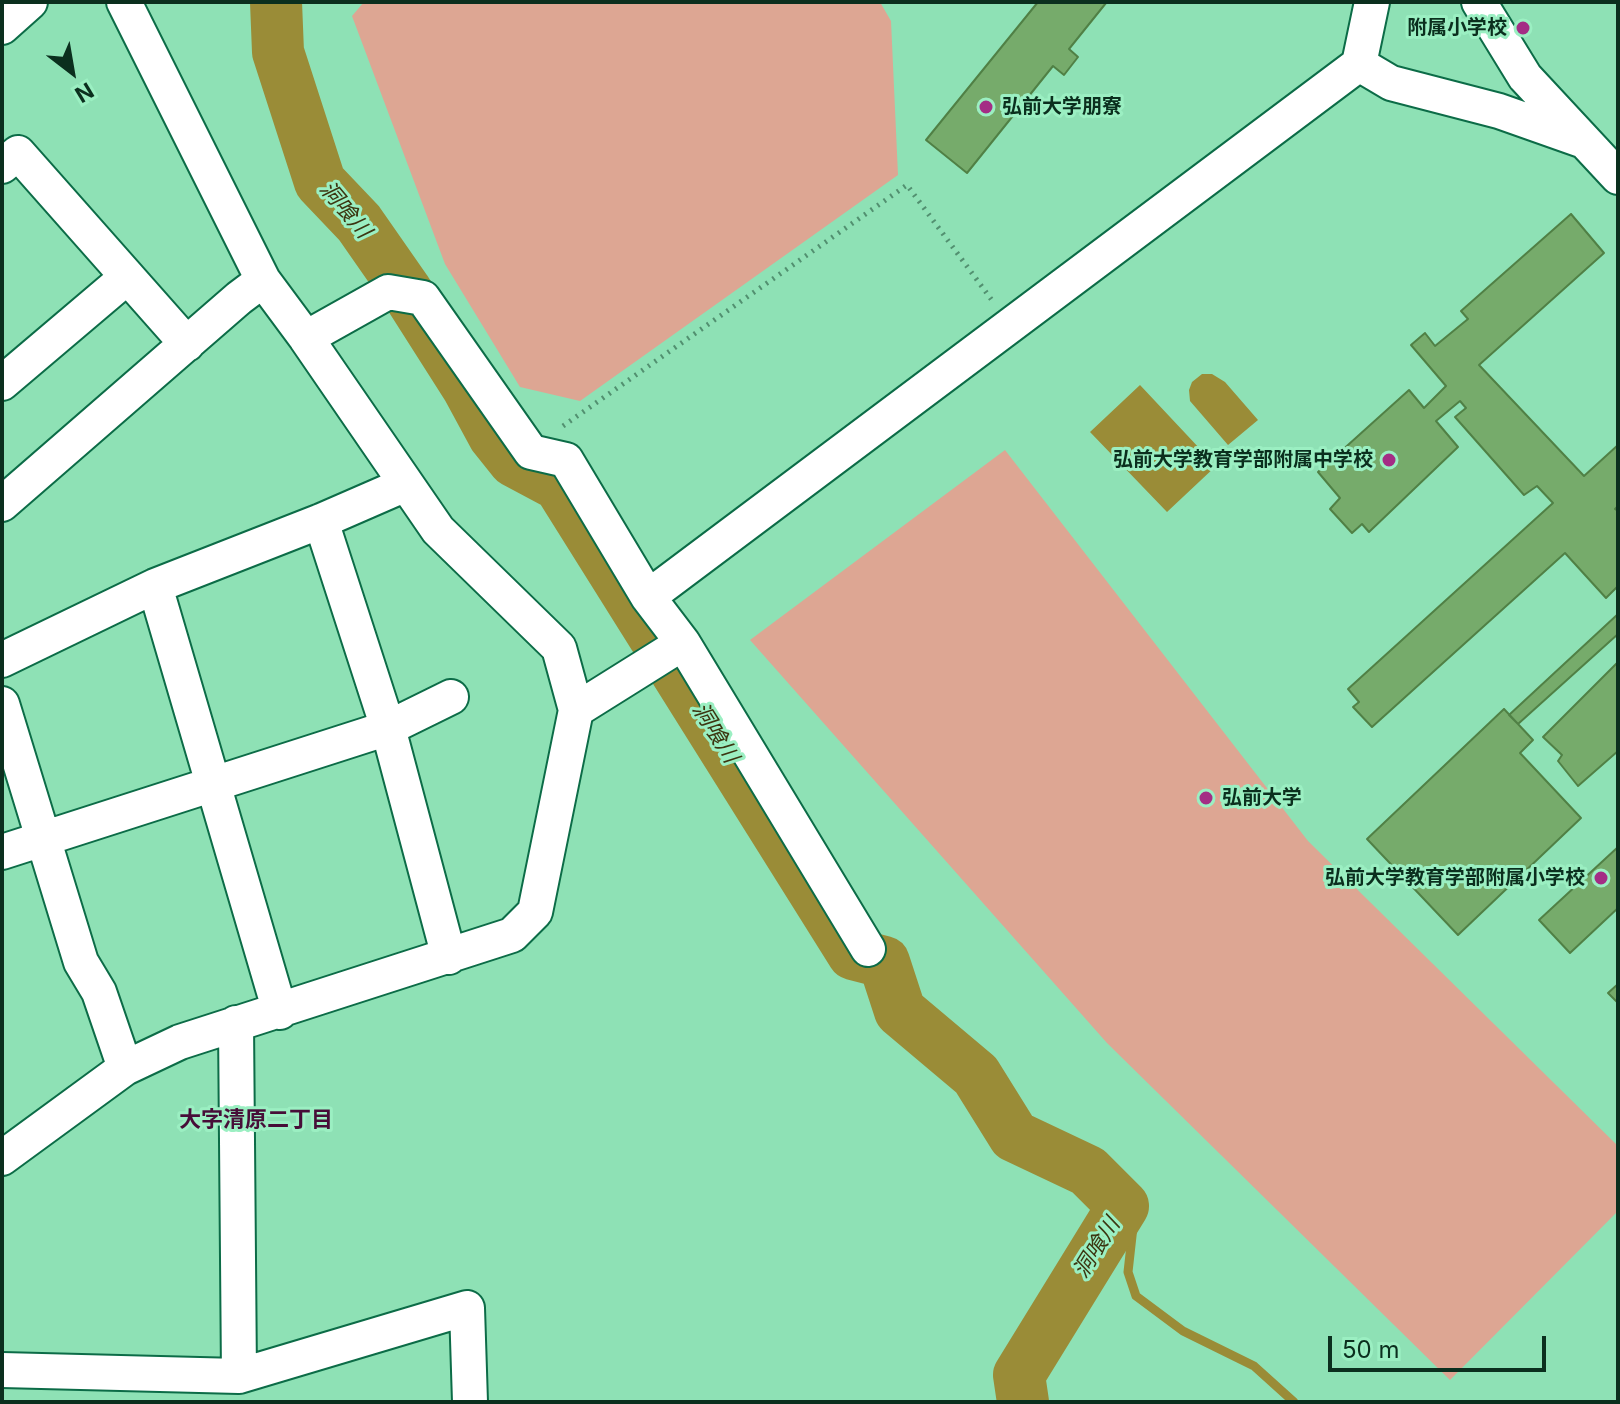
<!DOCTYPE html>
<html>
<head>
<meta charset="utf-8">
<style>
	body { margin:0 }
	#map { position:relative; width:1620px; height:1404px; overflow:hidden; background:#8ee1b5; font-family:Inter,sans-serif }
	canvas { display:block }
	.frame { position:absolute; inset:0; border:4px solid #0b2f1e; pointer-events:none }
	.north { position:absolute; left:32px; top:32px; width:80px; height:80px; -webkit-text-stroke:6px #9befc2; paint-order:stroke; rotate:149deg; font-size:22px; font-weight:700; line-height:32px; text-align:center; color:#0b2f1e }
	.north::after { content:''; display:block; margin:auto; width:28px; height:36px; background:#0b2f1e; clip-path:polygon(50% 0,100% 100%,50% 72%,0 100%) }
	.scale { position:absolute; left:1328px; top:1336px; width:218px; height:36px; box-sizing:border-box; border:4px solid #0b2f1e; border-top:0; padding-left:10px; font-size:24px; line-height:28px; white-space:nowrap; color:#0b2f1e; -webkit-text-stroke:6px #9befc2; paint-order:stroke }
</style>
</head>
<body>
<div id="map">
<canvas width="1620" height="1404"></canvas>
<div class="frame"></div>
<div class="north">N</div>
<div class="scale">50 m</div>
</div>
<script>
const g = document.querySelector('canvas').getContext('2d');
g.lineJoin = 'round';
function fillPath(path, color) {
  g.fillStyle = color;
  g.fill(path, 'evenodd');
}
function shape(rows) {
  const path = new Path2D();
  for (const r of rows) {
    path.moveTo(r[0], r[1]);
    for (let i = 2; i < r.length; i += 2) path.lineTo(r[i], r[i + 1]);
  }
  return path;
}
function stroke(path, color, width, dash) {
  g.strokeStyle = color;
  g.lineWidth = width;
  g.lineCap = dash ? 'butt' : 'round';
  g.setLineDash(dash || []);
  g.stroke(path);
}
function write(font, color, halo, rows, align = 'center') {
  g.font = font + ' Inter,"Noto Sans JP",sans-serif';
  g.lineWidth = 6;
  g.setLineDash([]);
  g.textBaseline = 'middle';
  g.strokeStyle = halo;
  g.fillStyle = color;
  for (const [text, x, y, turn = 0] of rows) {
    g.save();
    g.translate(x, y);
    g.rotate((+turn || 0) * Math.PI / 180);
    g.textAlign = isNaN(turn) ? turn : align;
    if (halo) g.strokeText(text, 0, 0);
    g.fillText(text, 0, 0);
    g.restore();
  }
}
fillPath(shape([
	[364,2,880,2,891,21,898,175,580,401,520,387,445,264,352,16],
	[1005,450,1308,841,1618,1146,1618,1211,1450,1380,1107,1043,750,640]
]), '#dda693');
fillPath(shape([
	[1202,374,1212,374,1225,382,1258,420,1228,445,1190,401,1189,390,1192,382],
	[1140,385,1216,466,1167,512,1090,432]
]), '#9a8c37');
stroke(shape([
	[1123,1206,1133,1227,1128,1272,1136,1296,1183,1331,1254,1366,1294,1402]
]), '#9a8c37', 9);
stroke(shape([
	[276,2,278,52,320,182,359,223,405,289,468,388,494,436,514,461,559,485,853,954,884,962,900,1011,976,1075,1014,1136,1088,1171,1123,1206,1019,1375,1023,1402]
]), '#9a8c37', 52);
const building = shape([
	[1038,2,1106,3,1069,49,1078,57,1064,75,1053,66,967,173,926,140,1038,2],
	[1571,214,1604,253,1479,365,1584,476,1618,445,1618,506,1615,509,1618,511,1618,586,1606,598,1565,553,1372,727,1353,707,1359,702,1348,689,1553,503,1537,486,1524,495,1455,417,1466,408,1460,401,1436,421,1458,447,1369,532,1362,524,1352,533,1330,509,1340,498,1318,472,1409,390,1424,408,1446,386,1411,345,1425,333,1435,346,1468,319,1461,311,1571,214],
	[1618,614,1618,634,1518,724,1509,715,1618,614],
	[1618,662,1618,751,1578,786,1558,761,1562,755,1543,737,1618,662],
	[1504,709,1533,740,1520,753,1581,818,1458,935,1367,839,1504,709],
	[1618,847,1618,908,1570,953,1539,920,1618,847],
	[1618,984,1618,1003,1608,993,1618,984]
]);
fillPath(building, '#76ab6b');
stroke(building, '#508045', 2);
const minor = shape([
	[1479,2,1525,77,1618,177],
	[2,27,30,2],
	[1359,64,1391,83,1499,111,1584,141],
	[2,166,18,153,187,344],
	[306,338,388,292,423,298,531,452,566,460,648,597,683,643,576,710],
	[2,383,127,277],
	[2,504,239,298,263,280],
	[321,521,388,728,449,957],
	[155,586,280,1012],
	[648,597,1359,64,1372,2],
	[683,643,868,949],
	[2,660,155,586,321,521,406,484],
	[2,704,81,962,99,992,125,1068],
	[2,852,388,728,451,697],
	[236,1023,239,1376],
	[2,1158,125,1068,180,1042,512,935,535,912,576,710,559,648,438,530,306,338,263,280,124,2],
	[2,1370,239,1376,467,1308,470,1402]
]);
stroke(minor, '#0c6c47', 38);
stroke(shape([
	[563,426,907,185,994,303]
]), '#529070', 5, [2, 6]);
stroke(minor, '#fff', 34);
for (const [x, y, r, color] of [
	[1523,28,8,"#a42d85"],
	[986,107,8,"#a42d85"],
	[1389,460,8,"#a42d85"],
	[1206,798,8,"#a42d85"],
	[1601,878,8,"#a42d85"]
]) {
  const dot = new Path2D();
  dot.arc(x, y, r, 0, 2 * Math.PI);
  g.fillStyle = color;
  g.fill(dot);
  stroke(dot, '#9befc2', 3);
}
write('bold 20px', '#0b2f1e', '#9befc2', [
	["附属小学校",1507,28],
	["弘前大学朋寮",1002,107,"left"],
	["弘前大学教育学部附属中学校",1373,460],
	["弘前大学",1222,798,"left"],
	["弘前大学教育学部附属小学校",1585,878]
], 'right');
write('italic 22px', '#3c3611', '#9befc2', [
	["洞喰川",345,210,50],
	["洞喰川",715,733,58],
	["洞喰川",1097,1248,-58]
]);
write('bold 22px', '#470e38', '#9befc2', [
	["大字清原二丁目",256,1120]
]);
</script>
</body>
</html>
